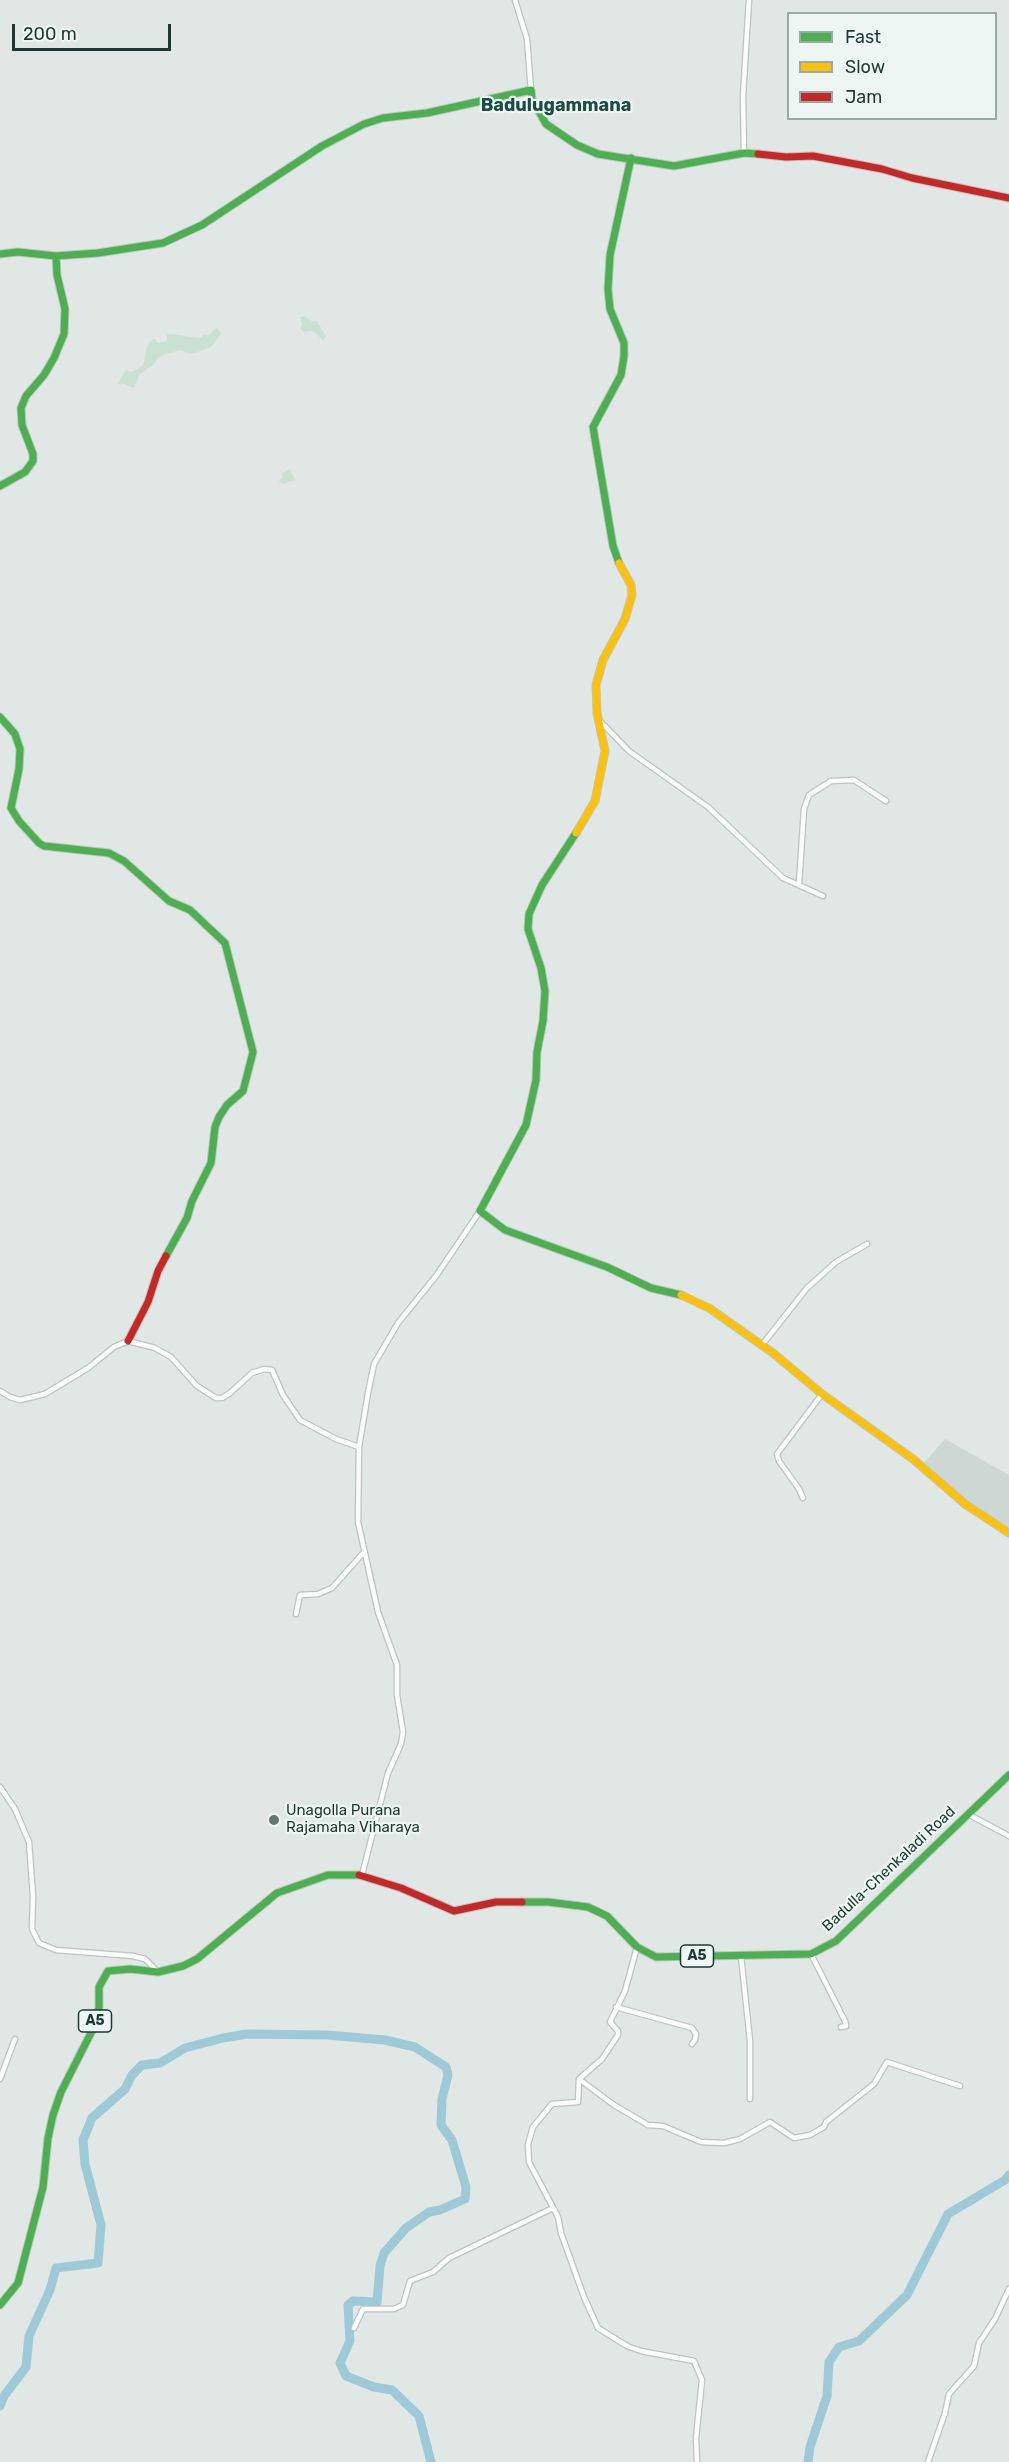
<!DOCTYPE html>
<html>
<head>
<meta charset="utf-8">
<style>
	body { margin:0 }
	#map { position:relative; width:1009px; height:2462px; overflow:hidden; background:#e0e7e4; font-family:Rubik,sans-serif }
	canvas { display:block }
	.legend { position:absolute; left:787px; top:12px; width:210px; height:108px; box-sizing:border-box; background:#edf6f2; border:2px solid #9aaaa6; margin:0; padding:8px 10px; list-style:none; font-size:18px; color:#1e3934 }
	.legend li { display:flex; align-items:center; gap:12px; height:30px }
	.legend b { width:30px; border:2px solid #9aaaa6 }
	.scale { position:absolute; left:12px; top:24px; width:159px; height:27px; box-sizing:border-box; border:3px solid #1e3934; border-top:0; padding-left:8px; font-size:18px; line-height:21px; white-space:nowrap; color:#1e3934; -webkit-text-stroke:4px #edf6f2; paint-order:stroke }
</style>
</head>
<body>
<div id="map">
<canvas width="1009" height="2462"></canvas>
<ul class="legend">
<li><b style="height:8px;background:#4caf50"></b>Fast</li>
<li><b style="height:8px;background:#ffc107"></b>Slow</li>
<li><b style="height:8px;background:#c62828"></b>Jam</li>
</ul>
<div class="scale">200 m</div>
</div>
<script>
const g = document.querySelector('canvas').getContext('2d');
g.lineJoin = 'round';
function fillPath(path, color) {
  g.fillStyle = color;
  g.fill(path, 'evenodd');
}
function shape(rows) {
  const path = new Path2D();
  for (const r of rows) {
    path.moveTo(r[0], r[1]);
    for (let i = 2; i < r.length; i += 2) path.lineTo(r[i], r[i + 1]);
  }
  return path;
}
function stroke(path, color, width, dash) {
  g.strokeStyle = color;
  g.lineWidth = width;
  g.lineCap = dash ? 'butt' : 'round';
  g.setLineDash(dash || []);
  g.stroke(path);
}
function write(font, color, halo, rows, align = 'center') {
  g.font = font + ' Rubik,sans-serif';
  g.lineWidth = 4.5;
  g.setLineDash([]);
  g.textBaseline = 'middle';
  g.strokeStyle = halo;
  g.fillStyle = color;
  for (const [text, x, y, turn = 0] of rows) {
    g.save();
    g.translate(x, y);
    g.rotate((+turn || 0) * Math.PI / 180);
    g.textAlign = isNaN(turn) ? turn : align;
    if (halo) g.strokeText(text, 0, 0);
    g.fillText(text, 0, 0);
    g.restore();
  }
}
fillPath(shape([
	[945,1439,1009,1475,1009,1528,979,1512,923,1464]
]), '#cdd8d4');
fillPath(shape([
	[304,316,313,322,317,321,326,337,323,340,313,331,304,332,300,329,302,324,300,318],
	[216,328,221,332,220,335,211,347,192,354,180,350,166,354,159,357,154,364,139,375,134,388,124,384,117,384,126,370,131,372,143,366,147,346,154,338,158,343,167,341,167,335,170,334,201,338,204,334,209,335],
	[290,469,295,480,283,484,279,481,283,476,282,473]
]), '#c8e1d2');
stroke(shape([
	[0,2406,4,2396,26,2367,29,2336,50,2290,56,2268,98,2263,101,2225,85,2164,83,2140,92,2118,125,2089,132,2075,142,2065,160,2063,185,2048,223,2038,247,2034,327,2035,385,2040,415,2047,446,2067,448,2075,442,2099,441,2125,452,2140,466,2187,465,2199,440,2210,429,2212,406,2228,384,2253,380,2266,377,2302,353,2301,348,2305,350,2341,340,2363,346,2376,374,2387,392,2390,419,2416,431,2462],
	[808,2462,810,2447,827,2396,829,2362,839,2347,859,2341,907,2295,948,2214,1005,2180,1009,2175]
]), '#9ecad7', 9);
const street = shape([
	[515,0,527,39,531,90],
	[744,153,743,96,749,0],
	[599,720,629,751,708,807,783,878,823,896],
	[799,884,804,809,809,795,831,781,854,780,886,801],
	[762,1345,807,1288,836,1262,867,1244],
	[0,1391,10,1397,20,1400,45,1394,88,1368,114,1347,128,1341,155,1348,171,1357,197,1386,216,1398,222,1398,230,1393,252,1373,264,1369,272,1370,283,1395,300,1420,336,1439,359,1447],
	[803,1498,799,1489,779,1461,777,1454,822,1394],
	[296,1614,300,1595,318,1594,332,1588,364,1552],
	[0,1787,15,1809,29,1842,33,1896,32,1929,39,1943,56,1950,133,1956,145,1959,158,1972],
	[968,1814,1009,1836],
	[362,1875,388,1773,401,1744,403,1732,397,1695,397,1665,378,1612,358,1522,359,1447,368,1393,374,1364,398,1323,436,1276,480,1211],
	[637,1947,625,1991,610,2022,618,2031,618,2035,602,2059,579,2079,578,2102,552,2104,533,2127,528,2144,529,2162,558,2217,561,2233,584,2297,598,2328,627,2346,641,2351,694,2361,702,2380,696,2438,697,2462],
	[811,1954,845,2021,846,2026,841,2027],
	[741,1956,750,2041,750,2099],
	[616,2007,692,2028,696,2034,695,2040,692,2044],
	[0,2079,15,2039],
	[579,2079,614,2105,648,2125,663,2126,701,2142,724,2143,740,2139,770,2122,794,2138,810,2135,824,2127,826,2122,874,2084,887,2062,960,2086],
	[354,2328,363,2309,394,2309,403,2305,410,2281,433,2272,449,2258,553,2208],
	[928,2462,945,2413,949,2394,974,2366,979,2343,995,2319,1009,2289]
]);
const fast = shape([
	[0,254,18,252,56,256,98,253,163,243,202,225,322,146,364,124,383,118,427,113,531,90,532,99,546,124,577,145,598,154,674,166,744,153,758,154],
	[0,486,25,472,33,461,33,454,22,425,21,408,26,396,44,375,54,358,64,334,65,309,57,275,56,256],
	[619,563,613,546,593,427,621,375,624,356,624,343,610,309,608,289,610,255,631,158],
	[0,717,15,734,20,749,19,769,11,808,19,821,39,843,44,846,109,853,124,861,169,901,190,910,225,943,253,1052,243,1091,227,1105,219,1117,215,1127,211,1163,192,1201,187,1218,166,1256],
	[576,833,542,885,529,914,528,929,541,968,545,991,543,1021,537,1052,536,1080,526,1125,480,1211,505,1230,607,1267,651,1288,681,1295],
	[522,1902,548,1902,588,1907,607,1916,637,1947,656,1957,811,1954,836,1941,1009,1775],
	[0,2305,18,2283,43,2187,48,2138,53,2115,61,2092,93,2029,99,2008,99,1987,108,1971,130,1969,158,1972,183,1966,197,1959,277,1893,328,1875,359,1875]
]);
const slow = shape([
	[576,833,595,801,605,751,597,713,596,685,603,660,625,619,632,595,631,585,619,563],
	[681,1295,709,1308,773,1353,822,1394,913,1459,965,1504,1009,1533]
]);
const jam = shape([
	[758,154,786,157,813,156,882,169,912,178,1009,198],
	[128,1341,148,1302,158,1271,166,1256],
	[359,1875,401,1888,454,1911,496,1902,522,1902]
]);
stroke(street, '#bdc3c1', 7);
stroke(fast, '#bcc4c2', 9);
stroke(slow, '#bcc4c2', 9);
stroke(jam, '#bcc4c2', 9);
stroke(street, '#fafbfb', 4.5);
stroke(fast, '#4caf50', 7);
stroke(slow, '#ffc107', 7);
stroke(jam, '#c62828', 7);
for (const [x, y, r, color] of [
	[274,1820,6,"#627672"]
]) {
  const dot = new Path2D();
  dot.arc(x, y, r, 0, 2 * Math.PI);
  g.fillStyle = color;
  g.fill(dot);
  stroke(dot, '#edf6f2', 2);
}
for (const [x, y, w] of [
	[697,1956,33],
	[95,2021,33]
]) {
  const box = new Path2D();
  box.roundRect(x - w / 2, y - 11, w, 22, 4.5);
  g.fillStyle = '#edf6f2';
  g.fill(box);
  stroke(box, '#1e3934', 1.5);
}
write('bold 14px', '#1e3934', null, [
	["A5",697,1956],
	["A5",95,2021]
]);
write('15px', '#1e3934', '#edf6f2', [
	["Unagolla Purana",286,1811],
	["Rajamaha Viharaya",286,1828]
], 'left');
write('15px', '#1e3934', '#edf6f2', [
	["Badulla-Chenkaladi Road",889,1869,-43]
]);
write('bold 18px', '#1a4b44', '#edf6f2', [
	["Badulugammana",556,106]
]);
</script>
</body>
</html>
